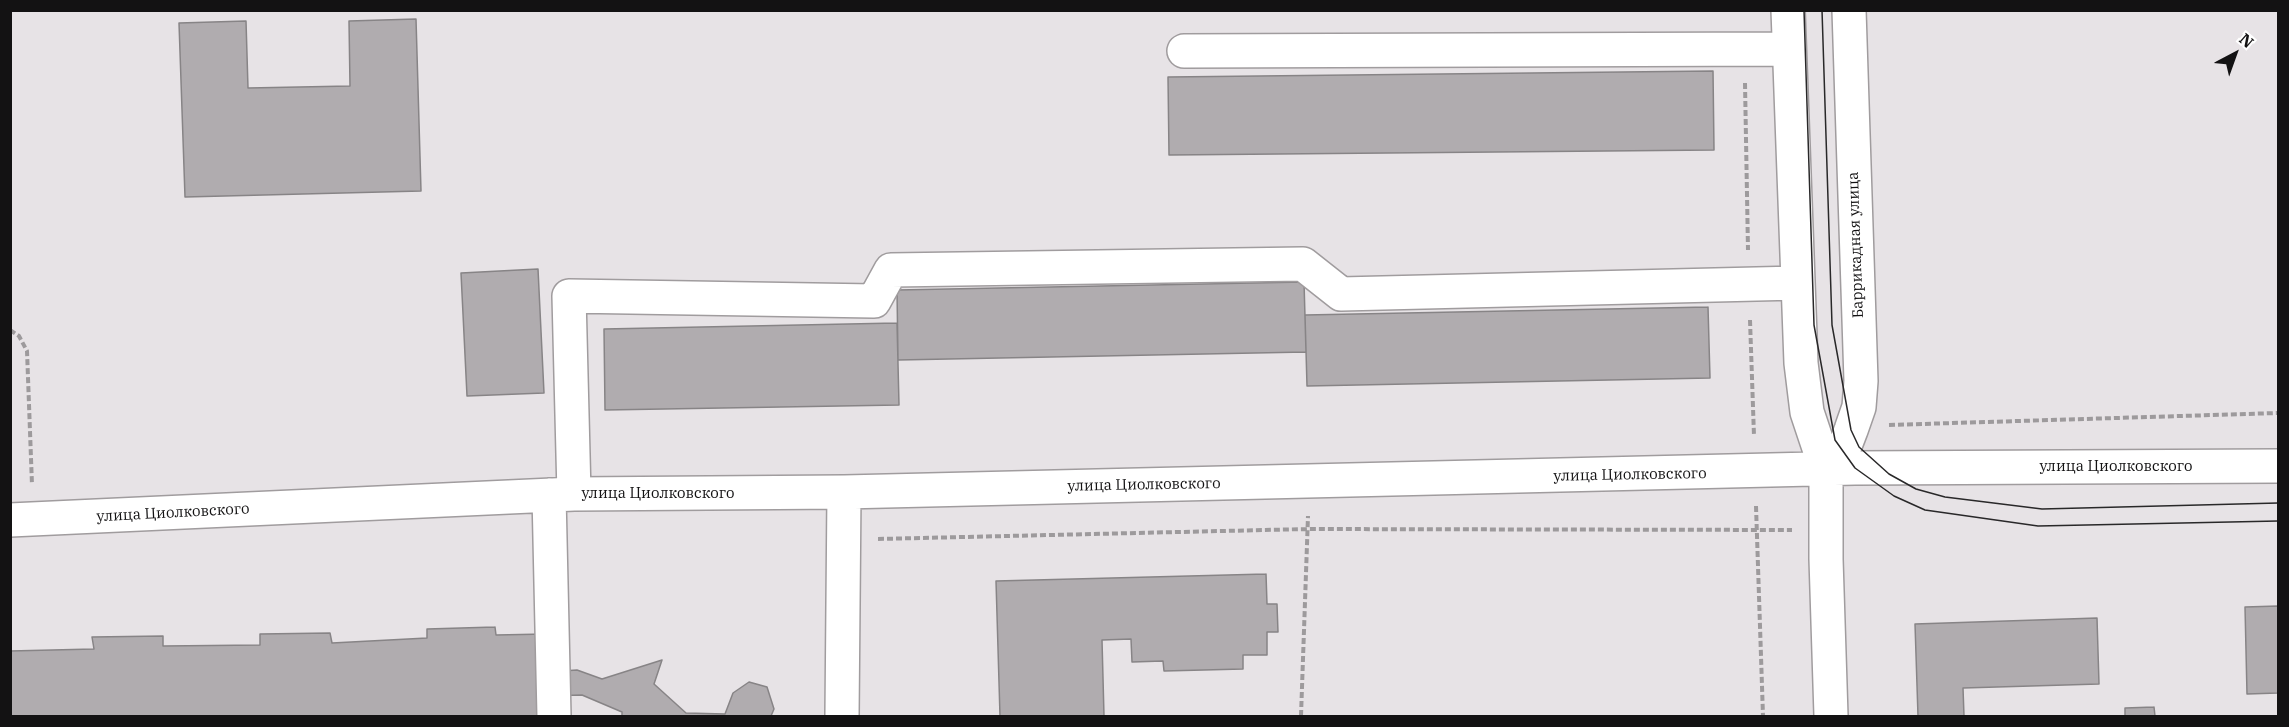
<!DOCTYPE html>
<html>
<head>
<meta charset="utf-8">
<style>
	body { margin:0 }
	#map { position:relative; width:2289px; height:727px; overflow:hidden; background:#e7e3e6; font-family:"IBM Plex Serif",serif }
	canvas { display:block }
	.frame { position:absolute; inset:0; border:12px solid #131213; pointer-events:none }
	.north { position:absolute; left:2205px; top:24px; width:60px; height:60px; -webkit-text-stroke:4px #fff; paint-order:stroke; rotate:41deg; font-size:16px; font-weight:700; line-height:24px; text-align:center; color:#131213 }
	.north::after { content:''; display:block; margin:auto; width:21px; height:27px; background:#131213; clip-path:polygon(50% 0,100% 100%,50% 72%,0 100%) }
</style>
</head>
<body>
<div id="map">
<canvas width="2289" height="727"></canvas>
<div class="frame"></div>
<div class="north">N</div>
</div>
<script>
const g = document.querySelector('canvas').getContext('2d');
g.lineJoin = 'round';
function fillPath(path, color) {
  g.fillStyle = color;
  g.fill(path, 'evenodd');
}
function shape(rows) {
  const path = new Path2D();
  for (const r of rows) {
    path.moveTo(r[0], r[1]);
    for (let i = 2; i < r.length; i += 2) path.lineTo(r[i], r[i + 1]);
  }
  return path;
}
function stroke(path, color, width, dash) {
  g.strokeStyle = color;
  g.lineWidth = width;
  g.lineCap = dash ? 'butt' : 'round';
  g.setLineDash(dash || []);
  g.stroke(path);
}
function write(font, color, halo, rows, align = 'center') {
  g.font = font + ' "IBM Plex Serif",serif';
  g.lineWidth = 6;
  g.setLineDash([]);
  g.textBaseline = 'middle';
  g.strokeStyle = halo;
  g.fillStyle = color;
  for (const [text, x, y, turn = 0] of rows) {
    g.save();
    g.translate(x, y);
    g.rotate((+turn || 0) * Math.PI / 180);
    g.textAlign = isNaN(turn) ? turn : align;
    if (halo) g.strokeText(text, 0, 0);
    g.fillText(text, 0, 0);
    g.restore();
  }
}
const building = shape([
	[416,19,421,191,185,197,179,23,246,21,248,88,350,86,349,21,416,19],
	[1713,71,1714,150,1169,155,1168,77,1713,71],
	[538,269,544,393,467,396,461,273,538,269],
	[1304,282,1306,352,898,360,897,290,1304,282],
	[1708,307,1710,378,1307,386,1305,315,1708,307],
	[897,323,899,405,605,410,604,329,897,323],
	[1266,574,1267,604,1277,604,1278,632,1267,632,1267,655,1243,655,1243,669,1164,671,1163,661,1132,662,1131,639,1102,640,1104,716,1000,716,996,581,1266,574],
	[2278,606,2278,693,2247,694,2245,607,2278,606],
	[2097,618,2099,684,1963,688,1964,716,1918,716,1915,624,2097,618],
	[495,627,496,635,546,634,548,716,10,716,10,651,94,649,92,637,163,636,163,646,260,645,260,634,330,633,332,643,427,638,427,629,495,627],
	[662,660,654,684,686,713,725,714,733,693,749,682,767,687,774,709,771,716,622,716,622,712,582,695,547,696,547,672,577,670,602,679,662,660],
	[2154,707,2155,716,2125,716,2125,708,2154,707]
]);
fillPath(building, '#b0acaf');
stroke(building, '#878486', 1.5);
const minor = shape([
	[1788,10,1801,363,1807,412,1826,469,1826,559,1831,716],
	[1184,51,1789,49],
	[1826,469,1843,451,1851,430,1859,407,1861,381,1849,10],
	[574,494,569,296,874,301,891,270,1303,264,1341,294,1798,283],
	[549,495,554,716],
	[10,520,574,494,844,492,1855,468,2278,466],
	[842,716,844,492]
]);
stroke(minor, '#a09c9e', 36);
stroke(shape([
	[1745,83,1748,250],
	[1750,320,1754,436],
	[10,330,19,336,27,351,32,485],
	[1889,425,2278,413],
	[1756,506,1763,716],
	[878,539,1308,529,1792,530],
	[1301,716,1308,516]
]), '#9d9a9c', 4, [6, 3]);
stroke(minor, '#fff', 33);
stroke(shape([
	[1804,10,1814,325,1835,440,1855,468,1894,496,1925,510,2038,526,2278,521],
	[1822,10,1832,325,1851,430,1859,447,1889,474,1916,489,1945,497,2042,509,2278,503]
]), '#292829', 1.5);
write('15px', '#131213', '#fff', [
	["Баррикадная улица",1856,245,-92],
	["улица Циолковского",2116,467],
	["улица Циолковского",1630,475,-1],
	["улица Циолковского",1144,485,-1],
	["улица Циолковского",658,494],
	["улица Циолковского",173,513,-3]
]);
</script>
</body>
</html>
